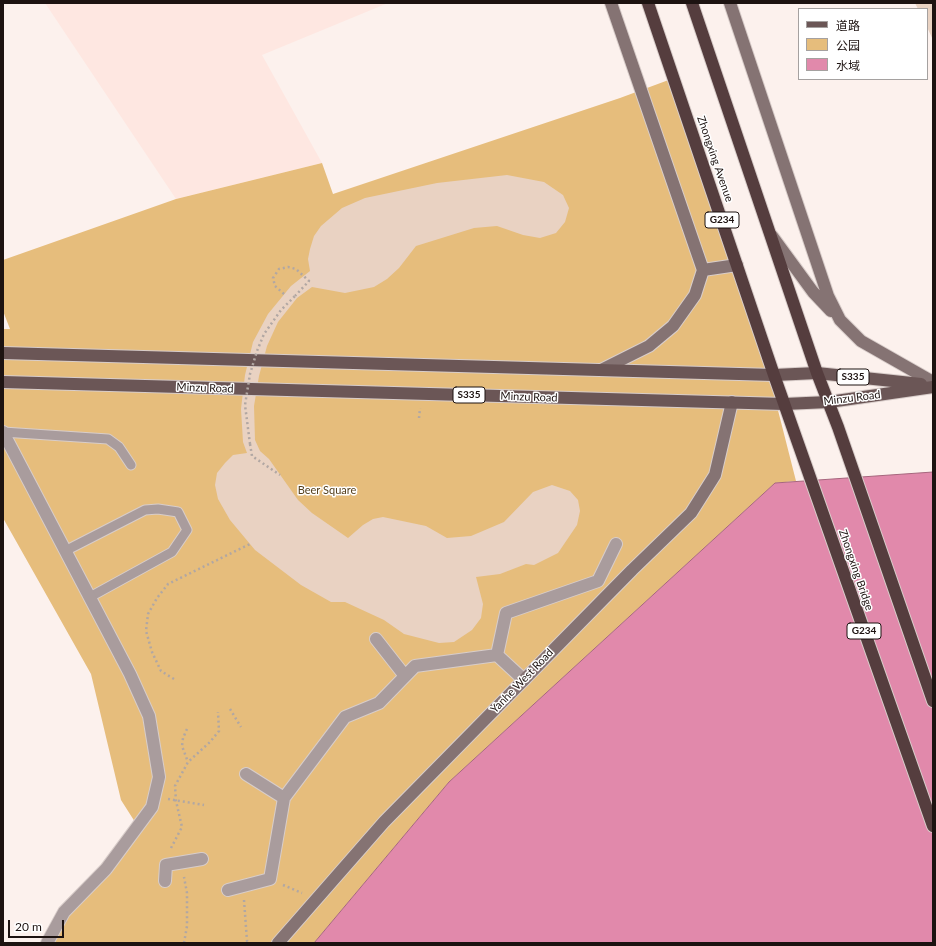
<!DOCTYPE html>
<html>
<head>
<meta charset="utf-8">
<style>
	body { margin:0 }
	#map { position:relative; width:936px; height:946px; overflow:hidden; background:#fcf1ed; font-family:Lato,"Noto Sans SC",sans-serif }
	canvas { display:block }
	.frame { position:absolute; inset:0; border:4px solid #1d1311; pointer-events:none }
	.legend { position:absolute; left:798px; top:8px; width:130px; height:72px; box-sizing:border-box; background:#fff; border:1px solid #a5a1a0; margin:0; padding:5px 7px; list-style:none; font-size:12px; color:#1d1311 }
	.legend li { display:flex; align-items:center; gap:8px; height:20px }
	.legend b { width:20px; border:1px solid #a5a1a0 }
	.scale { position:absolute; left:8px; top:920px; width:56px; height:18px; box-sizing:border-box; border:2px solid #1d1311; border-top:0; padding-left:5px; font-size:12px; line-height:14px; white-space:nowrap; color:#1d1311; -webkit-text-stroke:3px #fff; paint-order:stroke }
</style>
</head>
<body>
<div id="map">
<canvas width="936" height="946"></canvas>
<div class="frame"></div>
<ul class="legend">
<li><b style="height:5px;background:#6b5656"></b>道路</li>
<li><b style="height:11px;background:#e6bd7c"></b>公园</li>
<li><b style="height:11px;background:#e189ab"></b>水域</li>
</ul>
<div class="scale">20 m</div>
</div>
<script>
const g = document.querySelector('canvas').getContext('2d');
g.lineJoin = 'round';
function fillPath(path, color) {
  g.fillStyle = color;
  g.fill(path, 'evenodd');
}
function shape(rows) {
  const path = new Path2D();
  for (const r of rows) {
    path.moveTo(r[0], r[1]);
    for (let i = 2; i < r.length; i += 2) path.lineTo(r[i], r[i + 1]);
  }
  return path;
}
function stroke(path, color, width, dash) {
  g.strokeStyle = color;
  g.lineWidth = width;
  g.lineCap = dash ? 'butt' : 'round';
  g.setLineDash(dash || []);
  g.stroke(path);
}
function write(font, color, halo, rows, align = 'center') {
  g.font = font + ' Lato,sans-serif';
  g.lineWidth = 3;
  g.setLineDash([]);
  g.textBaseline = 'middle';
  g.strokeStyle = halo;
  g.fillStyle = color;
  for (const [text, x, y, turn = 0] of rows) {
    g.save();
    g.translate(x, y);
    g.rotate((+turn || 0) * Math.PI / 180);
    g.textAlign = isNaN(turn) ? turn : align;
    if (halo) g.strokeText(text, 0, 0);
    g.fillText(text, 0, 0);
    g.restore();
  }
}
fillPath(shape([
	[45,3,388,3,262,55,322,163,176,199]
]), '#fee7e1');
fillPath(shape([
	[674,78,755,320,796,481,775,483,449,782,314,943,47,943,64,912,135,822,121,800,91,674,3,518,3,329,10,329,3,311,3,260,176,199,322,163,333,194,620,98]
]), '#e6bd7c');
const water = shape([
	[933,472,933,943,314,943,449,782,775,483,933,472]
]);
fillPath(water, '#e189ab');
stroke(water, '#a6667d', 1);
fillPath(shape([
	[915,3,933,3,933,40,927,27,927,9,918,9],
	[507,175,544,182,563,195,569,208,565,222,556,233,540,238,523,235,497,226,474,228,416,246,399,268,387,279,374,287,345,293,312,287,297,298,278,322,267,346,259,376,254,406,255,440,260,451,269,459,298,500,312,513,348,538,363,525,373,519,383,517,426,526,447,538,471,536,504,522,533,492,552,485,570,491,578,500,580,511,577,525,558,553,534,565,526,564,500,574,476,577,483,604,481,618,472,630,454,642,439,643,404,634,384,620,345,602,331,602,301,585,255,550,230,520,218,499,215,485,217,473,225,463,233,455,247,453,243,442,241,409,245,375,253,342,268,314,291,286,310,271,308,259,310,249,314,236,321,226,342,208,365,198,437,183]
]), '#e9d2c2');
const lane = shape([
	[3,432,108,439,119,447,131,465],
	[65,551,145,510,158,509,178,512,187,530,172,552,90,597]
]);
const street = shape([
	[3,432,130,674,149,716,159,777,152,807,106,869,64,912,47,943],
	[376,639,405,676],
	[497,655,524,680],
	[246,774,284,798],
	[165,881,166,865,202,859],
	[228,890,270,879,284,798,345,717,379,703,415,666,497,655,506,613,598,581,616,544]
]);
const secondary = shape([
	[730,3,828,296,840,320,861,341,933,382],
	[772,236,813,292,831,311],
	[703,270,737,265],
	[601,370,649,346,673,326,695,295,703,270,611,3],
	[278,943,384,822,632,570,691,513,715,475,732,402]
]);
const primary = shape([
	[3,353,774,375,817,373,921,384],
	[3,382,784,404,829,402,933,387]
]);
const highway = shape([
	[648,3,774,375,933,826],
	[692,3,817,373,838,427,933,701]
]);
stroke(lane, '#d8cdca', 11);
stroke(street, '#d8cdca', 14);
stroke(secondary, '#d8cdca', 14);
stroke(primary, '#d8cdca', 14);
stroke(highway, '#d8cdca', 14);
stroke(shape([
	[284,294,275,286,273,278,279,269,288,267,296,269,309,281,295,296],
	[419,418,420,408],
	[250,444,252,456,280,475],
	[174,679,161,671,152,652,146,631,148,614,157,598,168,584,250,544],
	[230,709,241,727],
	[187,729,183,738,182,746,188,762],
	[168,799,204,805],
	[171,848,182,827,176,801,175,786,188,762,210,742,219,731,218,712],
	[283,885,302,893],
	[244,900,247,941,249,943],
	[184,943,187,926,187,893,184,877]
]), '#b1a7a3', 2.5, [2, 3]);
stroke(lane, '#a99c9d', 9);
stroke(street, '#a99c9d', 12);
stroke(secondary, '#857373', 12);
stroke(primary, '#6b5656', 12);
stroke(highway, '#553d3e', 12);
stroke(shape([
	[250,444,245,405,250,374,257,351,264,334,281,310,295,296]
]), '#b1a7a3', 2.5, [2, 3]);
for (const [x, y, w] of [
	[722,220,34],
	[853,377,32],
	[469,395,32],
	[864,631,34]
]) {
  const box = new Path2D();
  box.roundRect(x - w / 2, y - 8, w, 16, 3);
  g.fillStyle = '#fff';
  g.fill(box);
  stroke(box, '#1d1311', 1);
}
write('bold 10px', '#1d1311', null, [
	["G234",722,220],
	["S335",853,377],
	["S335",469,395],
	["G234",864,631]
]);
write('11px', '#1d1311', '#fff', [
	["Zhongxing Avenue",715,159,71],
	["Minzu Road",205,388,2],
	["Minzu Road",529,397,2],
	["Minzu Road",852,398,-7],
	["Zhongxing Bridge",856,570,71],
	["Yanhe West Road",522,681,-46]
]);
write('11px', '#55401d', '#fff', [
	["Beer Square",327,490]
]);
</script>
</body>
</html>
